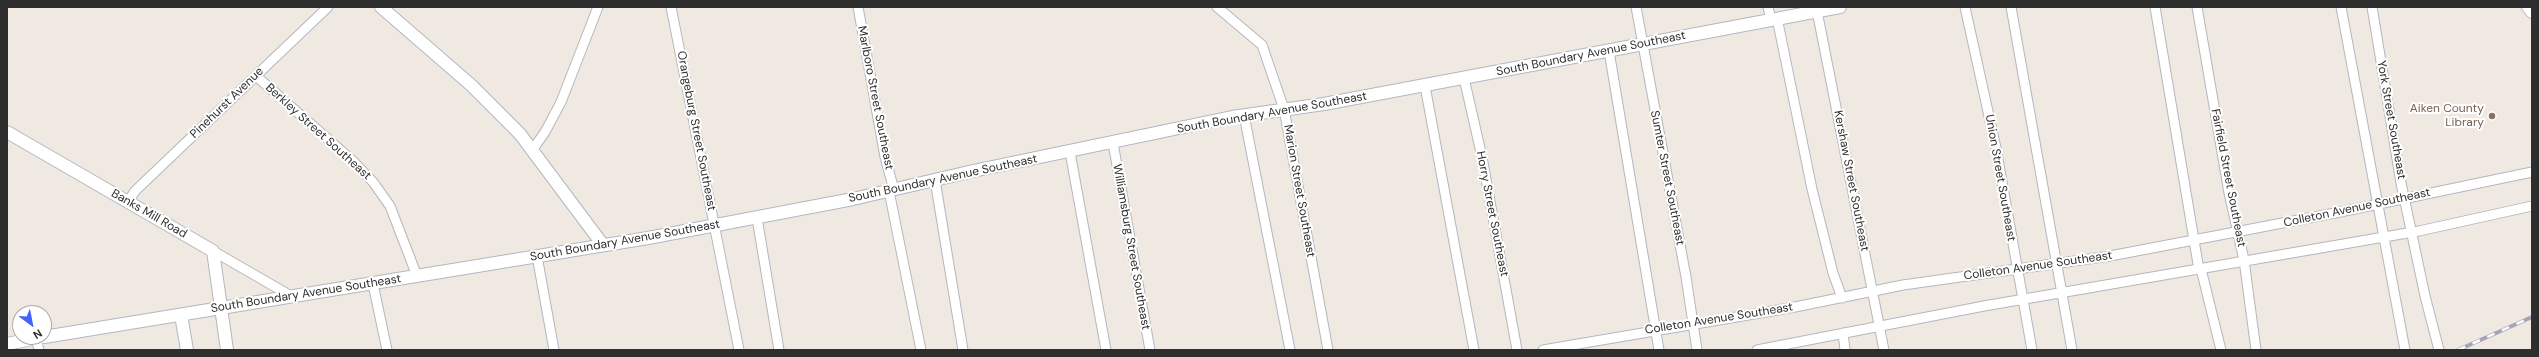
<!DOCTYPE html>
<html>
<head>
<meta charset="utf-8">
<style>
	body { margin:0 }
	#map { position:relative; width:2539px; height:357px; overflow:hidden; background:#efe9e1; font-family:"DM Sans",sans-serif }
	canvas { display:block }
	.frame { position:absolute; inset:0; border:8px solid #2e2e2e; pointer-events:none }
	.north { position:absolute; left:12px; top:305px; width:40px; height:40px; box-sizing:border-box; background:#fff; border:1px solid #ababab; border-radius:50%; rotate:148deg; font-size:11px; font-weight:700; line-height:16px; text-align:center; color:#2e2e2e }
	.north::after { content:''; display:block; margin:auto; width:14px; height:18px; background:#4264fb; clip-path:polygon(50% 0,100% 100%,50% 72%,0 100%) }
</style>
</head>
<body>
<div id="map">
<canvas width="2539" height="357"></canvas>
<div class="frame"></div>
<div class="north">N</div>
</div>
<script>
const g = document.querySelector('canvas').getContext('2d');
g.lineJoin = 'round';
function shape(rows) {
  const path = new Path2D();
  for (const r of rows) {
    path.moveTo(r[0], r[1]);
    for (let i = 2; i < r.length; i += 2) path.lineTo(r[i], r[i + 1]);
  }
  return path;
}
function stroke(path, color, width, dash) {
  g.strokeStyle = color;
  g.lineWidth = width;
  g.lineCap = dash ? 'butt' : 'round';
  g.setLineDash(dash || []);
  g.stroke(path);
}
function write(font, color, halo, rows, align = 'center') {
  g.font = font + ' "DM Sans",sans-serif';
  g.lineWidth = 4;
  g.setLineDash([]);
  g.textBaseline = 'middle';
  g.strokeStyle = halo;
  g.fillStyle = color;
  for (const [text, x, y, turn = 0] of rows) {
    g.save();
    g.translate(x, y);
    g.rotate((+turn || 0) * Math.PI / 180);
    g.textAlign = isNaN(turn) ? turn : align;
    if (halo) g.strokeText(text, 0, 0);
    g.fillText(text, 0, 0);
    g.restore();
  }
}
const street = shape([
	[671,7,739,350],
	[858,7,885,157,894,190],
	[1217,7,1262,45,1284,109,1328,350],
	[1636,7,1686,277,1697,350],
	[1768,7,1771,20],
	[1965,7,1996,148,2032,350],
	[2011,7,2072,350],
	[2155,7,2199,270],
	[2197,7,2229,193,2244,260,2256,350],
	[2341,7,2405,350],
	[2372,7,2401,183,2425,296,2439,350],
	[1817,11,1884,350],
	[1777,18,1812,189,1833,273,1842,298],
	[1609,51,1659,350],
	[256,76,354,162,373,182,390,206,417,276],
	[1464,78,1482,157,1517,350],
	[1425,86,1474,350],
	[1244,115,1290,350],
	[1113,143,1150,350],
	[533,149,545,132,561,102,598,7],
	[1070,152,1106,350],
	[935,180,963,350],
	[889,191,921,350],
	[128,202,135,191,328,7],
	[757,218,779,350],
	[213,251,291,296],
	[537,256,554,350],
	[2201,269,2221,350],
	[373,284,387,350],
	[1843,333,1845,350],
	[36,338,39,350],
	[1543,350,1795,307,1903,285,2110,256,2340,212,2532,172],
	[1757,350,1984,306,2419,231,2532,206]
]);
const secondary = shape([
	[381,7,471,85,520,134,603,245],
	[2528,7,2532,12],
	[7,132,213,251,227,350],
	[181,315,187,350],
	[44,337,648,238,853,199,973,171,1232,117,1324,104,1840,7],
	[7,344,42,337]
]);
stroke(street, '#b4b7c1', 11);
stroke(secondary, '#b4b7c1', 14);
stroke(street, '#fff', 9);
stroke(secondary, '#fff', 12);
const rail = shape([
	[2458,350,2532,317]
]);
stroke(rail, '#a3a6b8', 4);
stroke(rail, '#fff', 2.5, [8]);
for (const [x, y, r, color] of [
	[2492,116,4,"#8d6e63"]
]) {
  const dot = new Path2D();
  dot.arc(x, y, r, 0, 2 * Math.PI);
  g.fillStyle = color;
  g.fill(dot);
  stroke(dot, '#fff', 1.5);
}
write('12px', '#2e2e2e', '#fff', [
	["South Boundary Avenue Southeast",1591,54,-11],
	["Marlboro Street Southeast",875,98,79],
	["Pinehurst Avenue",227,103,-44],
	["South Boundary Avenue Southeast",1272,113,-10],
	["York Street Southeast",2391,120,80],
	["Orangeburg Street Southeast",696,131,79],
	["Berkley Street Southeast",318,132,42],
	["Sumter Street Southeast",1667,178,79],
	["Union Street Southeast",2000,178,80],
	["Fairfield Street Southeast",2228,178,79],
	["South Boundary Avenue Southeast",943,179,-12],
	["Kershaw Street Southeast",1851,181,79],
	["Marion Street Southeast",1299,191,80],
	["Colleton Avenue Southeast",2357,208,-12],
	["Banks Mill Road",149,214,30],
	["Horry Street Southeast",1492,214,79],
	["South Boundary Avenue Southeast",625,241,-10],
	["Williamsburg Street Southeast",1131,247,80],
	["Colleton Avenue Southeast",2038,266,-8],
	["South Boundary Avenue Southeast",306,294,-9],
	["Colleton Avenue Southeast",1719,319,-9]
]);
write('12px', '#785e54', '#fff', [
	["Aiken County",2484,109],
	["Library",2484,123]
], 'right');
</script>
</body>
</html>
